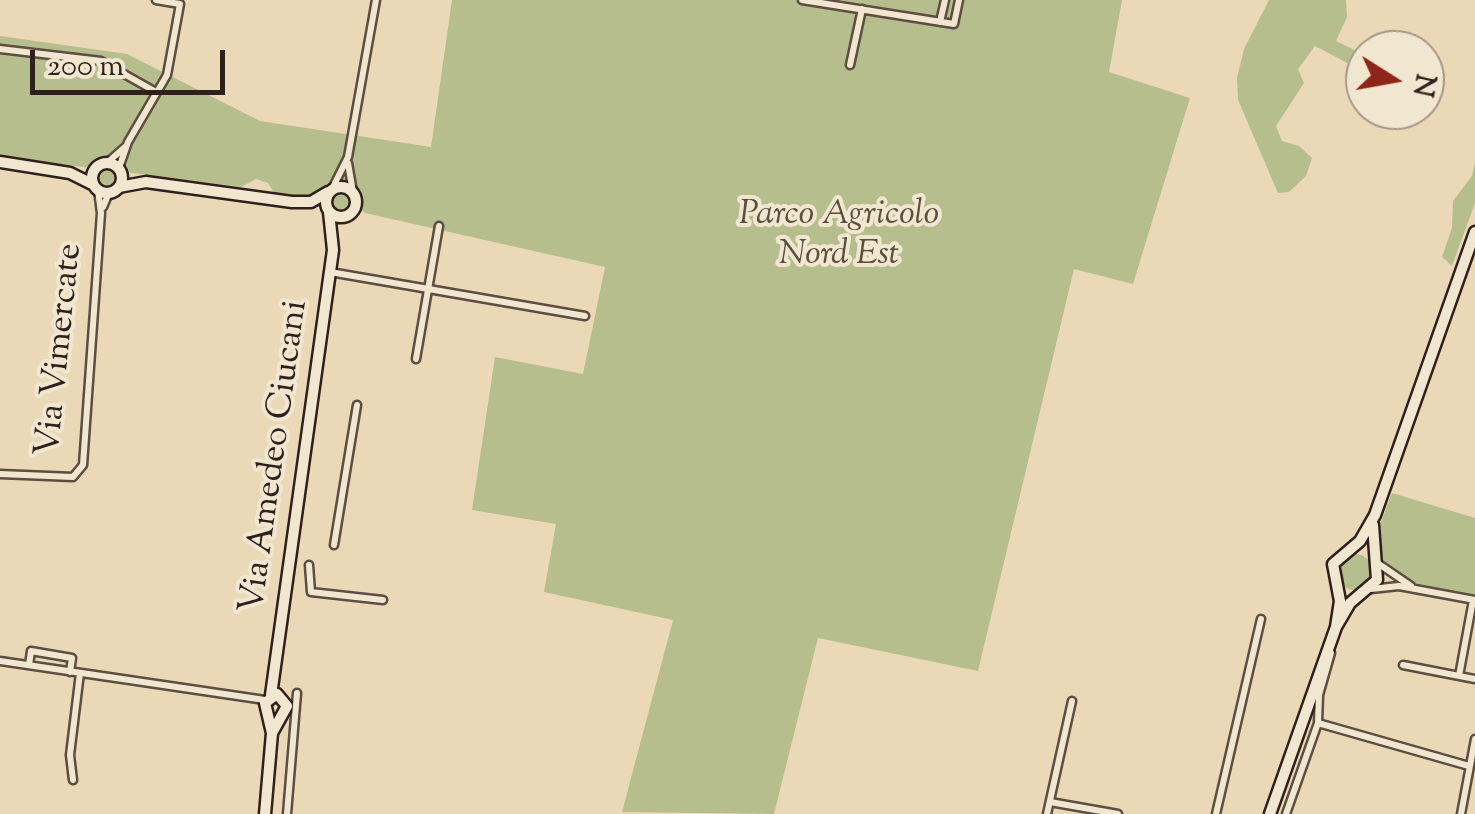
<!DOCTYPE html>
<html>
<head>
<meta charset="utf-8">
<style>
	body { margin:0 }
	#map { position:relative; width:1475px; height:814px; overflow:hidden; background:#ead8b7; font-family:"Sorts Mill Goudy",serif }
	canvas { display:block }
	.north { position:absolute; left:1345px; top:30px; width:100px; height:100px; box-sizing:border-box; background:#f1e6d0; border:2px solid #a49788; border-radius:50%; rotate:101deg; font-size:28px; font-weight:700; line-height:40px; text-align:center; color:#30201b }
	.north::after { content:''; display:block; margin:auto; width:35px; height:45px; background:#8f2418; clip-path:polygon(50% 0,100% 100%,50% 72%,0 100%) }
	.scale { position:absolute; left:30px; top:50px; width:195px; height:45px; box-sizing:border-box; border:5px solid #30201b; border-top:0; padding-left:12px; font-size:30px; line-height:35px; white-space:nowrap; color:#30201b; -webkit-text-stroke:8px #f1e6d0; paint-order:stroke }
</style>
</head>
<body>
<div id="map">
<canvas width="1475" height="814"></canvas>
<div class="north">N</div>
<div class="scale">200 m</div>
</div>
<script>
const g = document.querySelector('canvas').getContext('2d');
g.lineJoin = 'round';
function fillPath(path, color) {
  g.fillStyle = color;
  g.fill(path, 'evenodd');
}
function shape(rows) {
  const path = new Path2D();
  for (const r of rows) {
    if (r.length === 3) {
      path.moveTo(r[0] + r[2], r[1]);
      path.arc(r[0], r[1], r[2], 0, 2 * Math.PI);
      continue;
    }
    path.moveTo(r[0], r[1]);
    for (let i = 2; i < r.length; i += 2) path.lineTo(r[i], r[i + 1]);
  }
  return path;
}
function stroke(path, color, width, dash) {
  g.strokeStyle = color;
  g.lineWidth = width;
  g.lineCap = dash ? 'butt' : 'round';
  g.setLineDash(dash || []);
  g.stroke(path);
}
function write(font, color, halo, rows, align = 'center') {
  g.font = font + ' "Sorts Mill Goudy",serif';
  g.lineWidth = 8;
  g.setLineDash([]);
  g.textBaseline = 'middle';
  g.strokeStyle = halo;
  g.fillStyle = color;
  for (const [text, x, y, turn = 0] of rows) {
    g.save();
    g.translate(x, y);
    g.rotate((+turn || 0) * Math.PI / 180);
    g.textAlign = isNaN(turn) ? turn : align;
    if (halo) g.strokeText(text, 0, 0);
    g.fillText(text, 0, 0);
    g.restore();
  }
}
fillPath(shape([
	[452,0,1122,0,1109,72,1190,98,1133,284,1074,269,978,671,818,638,774,814,622,812,673,620,544,592,556,524,472,510,495,357,583,374,605,267,365,213,353,202,346,212,337,212,275,194,268,183,256,179,241,187,117,171,117,184,106,189,97,182,98,169,0,156,0,36,127,54,260,121,431,147],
	[1269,0,1346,0,1347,17,1336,41,1365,55,1364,77,1351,65,1315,46,1298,69,1304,83,1276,126,1282,141,1299,146,1312,158,1306,176,1289,192,1278,193,1238,100,1237,78,1244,49],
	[1475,162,1475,203,1452,266,1442,257,1452,228,1453,201,1472,176],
	[1392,493,1475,518,1475,597,1410,582,1388,567,1376,549,1377,532],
	[1355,572,18]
]), '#b7be8e');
const street = shape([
	[802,0,954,24,959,0],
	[940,22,945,0],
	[0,49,101,61,156,92],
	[850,65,862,9],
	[108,162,125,147],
	[348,163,353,192],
	[119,168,128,142,167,75,180,4,156,0],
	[332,189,348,157,376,0],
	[103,207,109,193],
	[330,272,585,316],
	[416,359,439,226],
	[0,474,73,477,83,465,101,213,98,190],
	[334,545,357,405],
	[1376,562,1411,586],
	[309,565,311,592,383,600],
	[1371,589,1399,586,1475,600],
	[0,661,265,700],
	[29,665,31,651,72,658,70,672],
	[1403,665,1475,679],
	[1459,676,1473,600],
	[1318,723,1469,766],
	[73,780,70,755,80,673],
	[1050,802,1118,814],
	[287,814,297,693],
	[1047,814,1072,701],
	[1216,814,1261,619],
	[1286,814,1318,723,1319,695,1331,653],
	[1461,814,1475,739]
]);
const secondary = shape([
	[0,162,70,173,94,185],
	[107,178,15],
	[341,202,15],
	[119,187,146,182,292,202,311,202,328,192],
	[1336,627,1340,601,1333,564,1360,541,1375,515,1475,232],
	[271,695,333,250,329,212],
	[265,814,272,733,265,703,277,694,287,706,272,733],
	[1270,814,1336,627,1350,603,1377,580,1373,525]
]);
stroke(street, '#5e4e42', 11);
stroke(secondary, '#30201b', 15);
stroke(street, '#f1e6d0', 6);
stroke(secondary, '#f1e6d0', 10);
write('italic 35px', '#584f3e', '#f1e6d0', [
	["Parco Agricolo",839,217],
	["Nord Est",839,257]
]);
write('35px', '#30201b', '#f1e6d0', [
	["Via Vimercate",62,350,-84],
	["Via Amedeo Ciucani",277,457,-82]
]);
</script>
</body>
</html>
